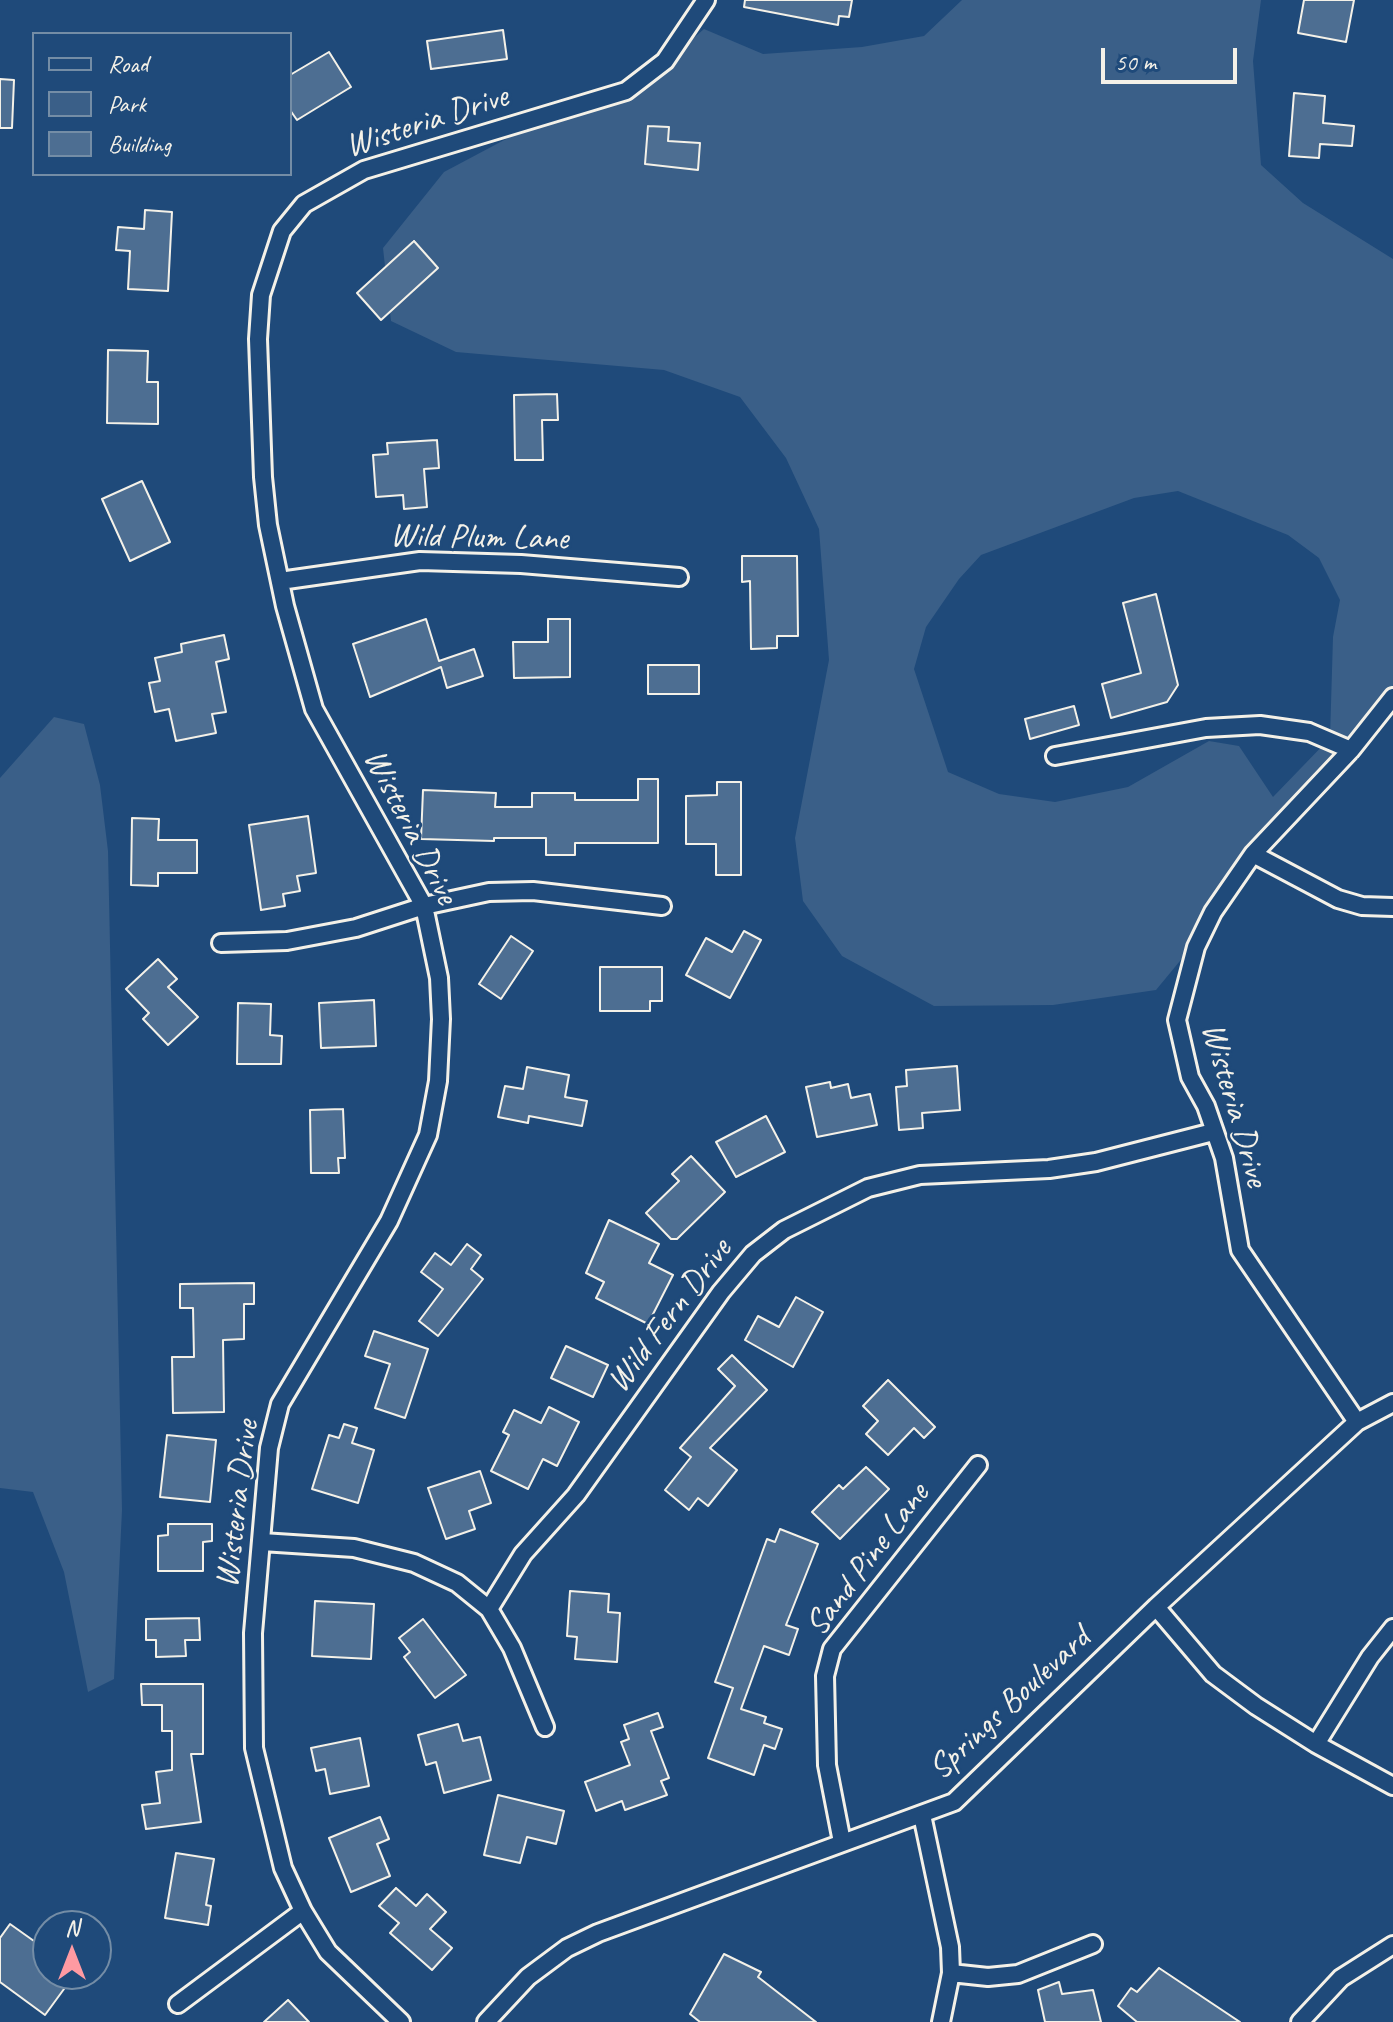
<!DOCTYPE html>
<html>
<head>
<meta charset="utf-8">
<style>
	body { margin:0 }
	#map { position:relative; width:1393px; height:2022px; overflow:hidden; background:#1f4a7a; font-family:Caveat,sans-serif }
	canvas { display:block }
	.legend { position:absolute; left:32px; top:32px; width:260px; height:144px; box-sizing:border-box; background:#1f4a7a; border:2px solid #748da6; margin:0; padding:10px 14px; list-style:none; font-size:24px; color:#f4f1e8 }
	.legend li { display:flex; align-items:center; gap:16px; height:40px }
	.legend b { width:40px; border:2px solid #748da6 }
	.north { position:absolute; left:32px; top:1910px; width:80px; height:80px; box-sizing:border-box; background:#1f4a7a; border:2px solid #748da6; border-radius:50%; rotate:0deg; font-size:22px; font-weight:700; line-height:32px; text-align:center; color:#f4f1e8 }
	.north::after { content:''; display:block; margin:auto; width:28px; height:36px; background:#ff9aa2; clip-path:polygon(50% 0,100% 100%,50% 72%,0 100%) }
	.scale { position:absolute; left:1101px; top:48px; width:136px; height:36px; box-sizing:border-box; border:4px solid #f4f1e8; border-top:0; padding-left:10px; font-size:24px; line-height:28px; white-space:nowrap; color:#f4f1e8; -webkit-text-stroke:6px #1f4a7a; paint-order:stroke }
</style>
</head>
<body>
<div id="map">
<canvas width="1393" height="2022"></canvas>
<ul class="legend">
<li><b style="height:10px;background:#1f4a7a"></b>Road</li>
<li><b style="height:22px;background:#3a5f88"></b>Park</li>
<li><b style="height:22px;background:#4d6e92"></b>Building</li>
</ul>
<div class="north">N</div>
<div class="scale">50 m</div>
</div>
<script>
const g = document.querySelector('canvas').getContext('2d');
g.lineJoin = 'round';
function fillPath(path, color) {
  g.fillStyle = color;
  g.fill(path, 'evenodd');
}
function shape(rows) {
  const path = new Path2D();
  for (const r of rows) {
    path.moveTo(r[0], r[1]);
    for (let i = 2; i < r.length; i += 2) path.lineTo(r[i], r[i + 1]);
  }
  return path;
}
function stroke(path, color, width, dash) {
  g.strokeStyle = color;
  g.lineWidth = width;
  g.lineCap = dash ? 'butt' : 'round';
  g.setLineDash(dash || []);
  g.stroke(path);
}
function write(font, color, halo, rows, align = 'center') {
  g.font = font + ' Caveat,sans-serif';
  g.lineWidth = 6;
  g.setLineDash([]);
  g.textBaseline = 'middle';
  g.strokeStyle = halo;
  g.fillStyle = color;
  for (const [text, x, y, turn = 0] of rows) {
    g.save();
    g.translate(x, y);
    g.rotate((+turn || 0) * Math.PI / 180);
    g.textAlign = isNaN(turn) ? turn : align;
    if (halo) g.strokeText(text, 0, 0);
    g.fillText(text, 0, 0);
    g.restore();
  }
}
fillPath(shape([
	[962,0,1261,0,1253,61,1261,165,1303,203,1393,259,1393,703,1156,990,1053,1005,934,1006,842,956,803,901,795,838,829,660,819,529,786,458,740,397,664,370,456,352,391,321,383,248,444,172,540,121,651,75,704,29,763,54,862,47,924,36],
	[1178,491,1288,535,1319,558,1340,600,1333,637,1330,738,1273,797,1239,746,1209,741,1128,787,1055,802,999,794,948,772,914,669,926,627,959,579,981,555,1134,498],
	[54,717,84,724,100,785,108,851,122,1510,114,1679,88,1692,64,1572,33,1492,0,1488,0,778]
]), '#3a5f88');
const building = shape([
	[745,0,852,0,849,17,839,16,838,25,744,7,745,0],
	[1304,0,1354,0,1346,42,1298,33,1304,0],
	[503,30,507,59,431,69,427,41,503,30],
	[329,52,351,87,297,120,290,110,290,75,329,52],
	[0,79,14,80,12,128,0,128,0,79],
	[1294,93,1325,96,1323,123,1354,126,1352,146,1320,144,1319,158,1289,156,1294,93],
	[648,126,669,127,668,141,700,143,698,170,645,164,648,126],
	[145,210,172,212,168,291,128,289,130,251,116,250,118,227,144,229,145,210],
	[414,241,438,268,381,320,357,293,414,241],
	[108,350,148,351,147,382,158,382,158,424,107,423,108,350],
	[557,394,558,420,542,420,543,460,515,460,514,395,557,394],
	[437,440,439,468,424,469,427,507,404,509,403,495,376,497,373,455,388,454,387,443,437,440],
	[142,481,170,542,130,561,102,499,142,481],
	[742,556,797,556,798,636,777,636,777,648,751,649,750,581,742,582,742,556],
	[1156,594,1178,685,1167,702,1111,718,1102,684,1141,673,1123,603,1156,594],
	[426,619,439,661,474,649,483,676,447,688,441,667,370,697,353,644,426,619],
	[548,619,570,619,570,677,514,678,513,642,548,642,548,619],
	[224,635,229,659,216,662,226,712,212,714,216,733,176,741,169,709,155,712,149,683,160,681,155,658,182,652,181,644,224,635],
	[648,665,699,665,699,694,648,694,648,665],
	[1074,706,1079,725,1030,739,1025,719,1074,706],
	[638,779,658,779,658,843,575,843,575,855,546,855,546,838,494,838,494,841,421,839,423,790,496,793,495,807,532,807,532,793,575,793,575,800,638,800,638,779],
	[717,782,741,782,741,875,716,875,716,844,686,844,686,796,717,795,717,782],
	[308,816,316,873,297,876,300,891,283,894,285,906,261,910,249,825,308,816],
	[132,818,159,819,158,840,197,840,197,873,158,873,158,886,131,885,132,818],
	[744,931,761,940,730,998,686,975,706,938,732,952,744,931],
	[511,936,533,951,501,999,479,984,511,936],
	[158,959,177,979,168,987,198,1017,168,1045,143,1019,149,1013,126,989,158,959],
	[600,967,662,967,662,1001,650,1001,650,1011,600,1011,600,967],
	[374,1000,376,1046,321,1048,319,1003,374,1000],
	[238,1003,271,1004,270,1035,282,1036,281,1064,237,1064,238,1003],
	[957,1066,960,1110,922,1113,923,1128,899,1130,896,1087,907,1086,906,1070,957,1066],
	[527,1067,569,1075,565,1097,587,1101,582,1126,529,1116,528,1123,498,1117,505,1086,523,1089,527,1067],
	[830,1082,831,1088,848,1084,851,1098,870,1094,877,1125,817,1137,806,1087,830,1082],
	[343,1109,345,1158,338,1158,339,1173,311,1173,310,1110,343,1109],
	[766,1116,785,1152,736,1177,716,1142,766,1116],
	[691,1156,725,1192,677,1239,671,1239,646,1213,679,1181,672,1174,691,1156],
	[609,1220,659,1244,649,1263,673,1275,648,1324,596,1298,604,1282,586,1273,609,1220],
	[467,1244,481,1255,471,1269,483,1279,438,1336,419,1321,443,1289,421,1272,435,1253,451,1265,467,1244],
	[254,1283,254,1304,244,1304,244,1339,223,1340,224,1412,173,1413,172,1357,194,1357,193,1308,180,1308,180,1284,254,1283],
	[796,1297,823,1312,793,1367,745,1340,758,1316,779,1327,796,1297],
	[374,1331,428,1349,405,1418,375,1408,390,1364,365,1356,374,1331],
	[566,1346,608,1365,593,1397,551,1378,566,1346],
	[732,1355,767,1390,710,1448,737,1470,708,1506,698,1498,689,1510,665,1490,691,1457,680,1448,735,1386,718,1369,732,1355],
	[888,1380,935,1427,924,1438,914,1428,888,1455,866,1434,878,1421,863,1406,888,1380],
	[549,1407,579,1422,557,1466,543,1459,528,1489,491,1471,509,1435,503,1432,514,1410,541,1423,549,1407],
	[344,1424,357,1428,352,1443,374,1450,358,1503,312,1489,329,1435,339,1438,344,1424],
	[167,1435,216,1440,210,1502,160,1497,167,1435],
	[866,1467,889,1489,840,1539,812,1512,839,1485,843,1489,866,1467],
	[480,1471,491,1503,469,1511,475,1529,446,1539,428,1488,480,1471],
	[168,1524,212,1524,212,1541,203,1542,203,1571,158,1571,158,1536,168,1535,168,1524],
	[780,1529,818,1544,786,1625,798,1629,789,1655,764,1646,741,1709,766,1717,764,1723,782,1729,775,1749,764,1745,754,1775,708,1758,733,1688,715,1682,767,1539,775,1542,780,1529],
	[570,1591,609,1594,608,1612,620,1613,617,1662,575,1659,577,1637,567,1636,570,1591],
	[315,1601,374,1604,371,1659,312,1656,315,1601],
	[199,1618,200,1640,185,1640,186,1656,156,1657,156,1640,146,1640,146,1619,199,1618],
	[423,1619,466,1675,435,1698,404,1657,410,1652,399,1638,423,1619],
	[141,1684,203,1684,203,1754,191,1754,201,1822,146,1829,142,1805,160,1803,156,1772,172,1770,172,1731,162,1731,162,1705,142,1705,141,1684],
	[658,1713,663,1727,651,1731,669,1778,661,1781,667,1795,625,1810,622,1801,596,1811,585,1782,630,1765,621,1742,629,1739,624,1725,658,1713],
	[458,1724,463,1741,480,1737,491,1780,444,1793,436,1762,426,1765,418,1735,458,1724],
	[360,1738,369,1786,330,1794,325,1769,316,1771,311,1748,360,1738],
	[498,1795,564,1811,556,1844,527,1837,520,1863,484,1855,498,1795],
	[380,1817,389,1839,377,1844,390,1876,351,1892,329,1838,380,1817],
	[176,1853,214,1859,206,1905,211,1906,208,1925,165,1918,176,1853],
	[396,1888,416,1906,427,1894,446,1912,430,1929,452,1948,432,1970,390,1933,399,1923,379,1906,396,1888],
	[10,1924,48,1951,48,1974,75,1974,45,2015,0,1982,0,1938,10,1924],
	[724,1954,761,1972,758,1977,816,2022,700,2022,690,2014,724,1954],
	[1159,1968,1240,2022,1137,2022,1118,2006,1131,1988,1137,1992,1159,1968],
	[1059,1982,1062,1994,1093,1990,1101,2022,1045,2022,1038,1990,1059,1982],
	[288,2000,309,2022,264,2022,288,2000]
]);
fillPath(building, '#4d6e92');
stroke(building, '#f4f1e8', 2);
const street = shape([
	[280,581,420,561,521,564,679,577],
	[1055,756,1206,728,1260,725,1309,732,1351,750],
	[1253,854,1338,899,1362,906,1393,907],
	[221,943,287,941,356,928,424,906,489,892,533,891,662,906],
	[1357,1422,1240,1250,1224,1158,1206,1106,1190,1077,1177,1020,1196,947,1213,912,1253,854,1351,750,1393,697],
	[262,1542,354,1548,414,1563,457,1583,489,1609,512,1648,545,1727],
	[1156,1607,1213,1674,1256,1706,1316,1744,1393,1786],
	[489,1609,523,1554,576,1495,721,1292,753,1254,784,1230,868,1188,920,1175,1049,1169,1096,1162,1213,1132],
	[1316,1744,1370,1657,1393,1628],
	[922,1815,950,1947,951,1973,941,2022],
	[842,1842,827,1765,825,1676,832,1649,978,1465],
	[951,1973,988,1977,1018,1974,1093,1944],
	[178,2004,303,1911],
	[401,2022,328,1952,303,1911,283,1868,254,1748,253,1633,269,1448,280,1404,389,1221,428,1135,438,1081,441,1019,439,978,424,906,314,709,285,606,268,525,263,477,258,339,261,295,282,231,304,204,364,170,626,91,665,61,706,0],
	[486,2022,528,1977,567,1948,598,1933,954,1802,1156,1607,1357,1422,1393,1403],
	[1300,2022,1341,1978,1393,1945]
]);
stroke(street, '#f4f1e8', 22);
stroke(street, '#1f4a7a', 16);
write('34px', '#f4f1e8', '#1f4a7a', [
	["Wisteria Drive",427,122,-18],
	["Wild Plum Lane",479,538,1],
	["Wisteria Drive",410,827,63],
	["Wisteria Drive",1234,1105,74],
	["Wild Fern Drive",670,1316,-53],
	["Wisteria Drive",238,1504,-83],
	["Sand Pine Lane",868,1560,-53],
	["Springs Boulevard",1010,1704,-43]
]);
</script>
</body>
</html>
